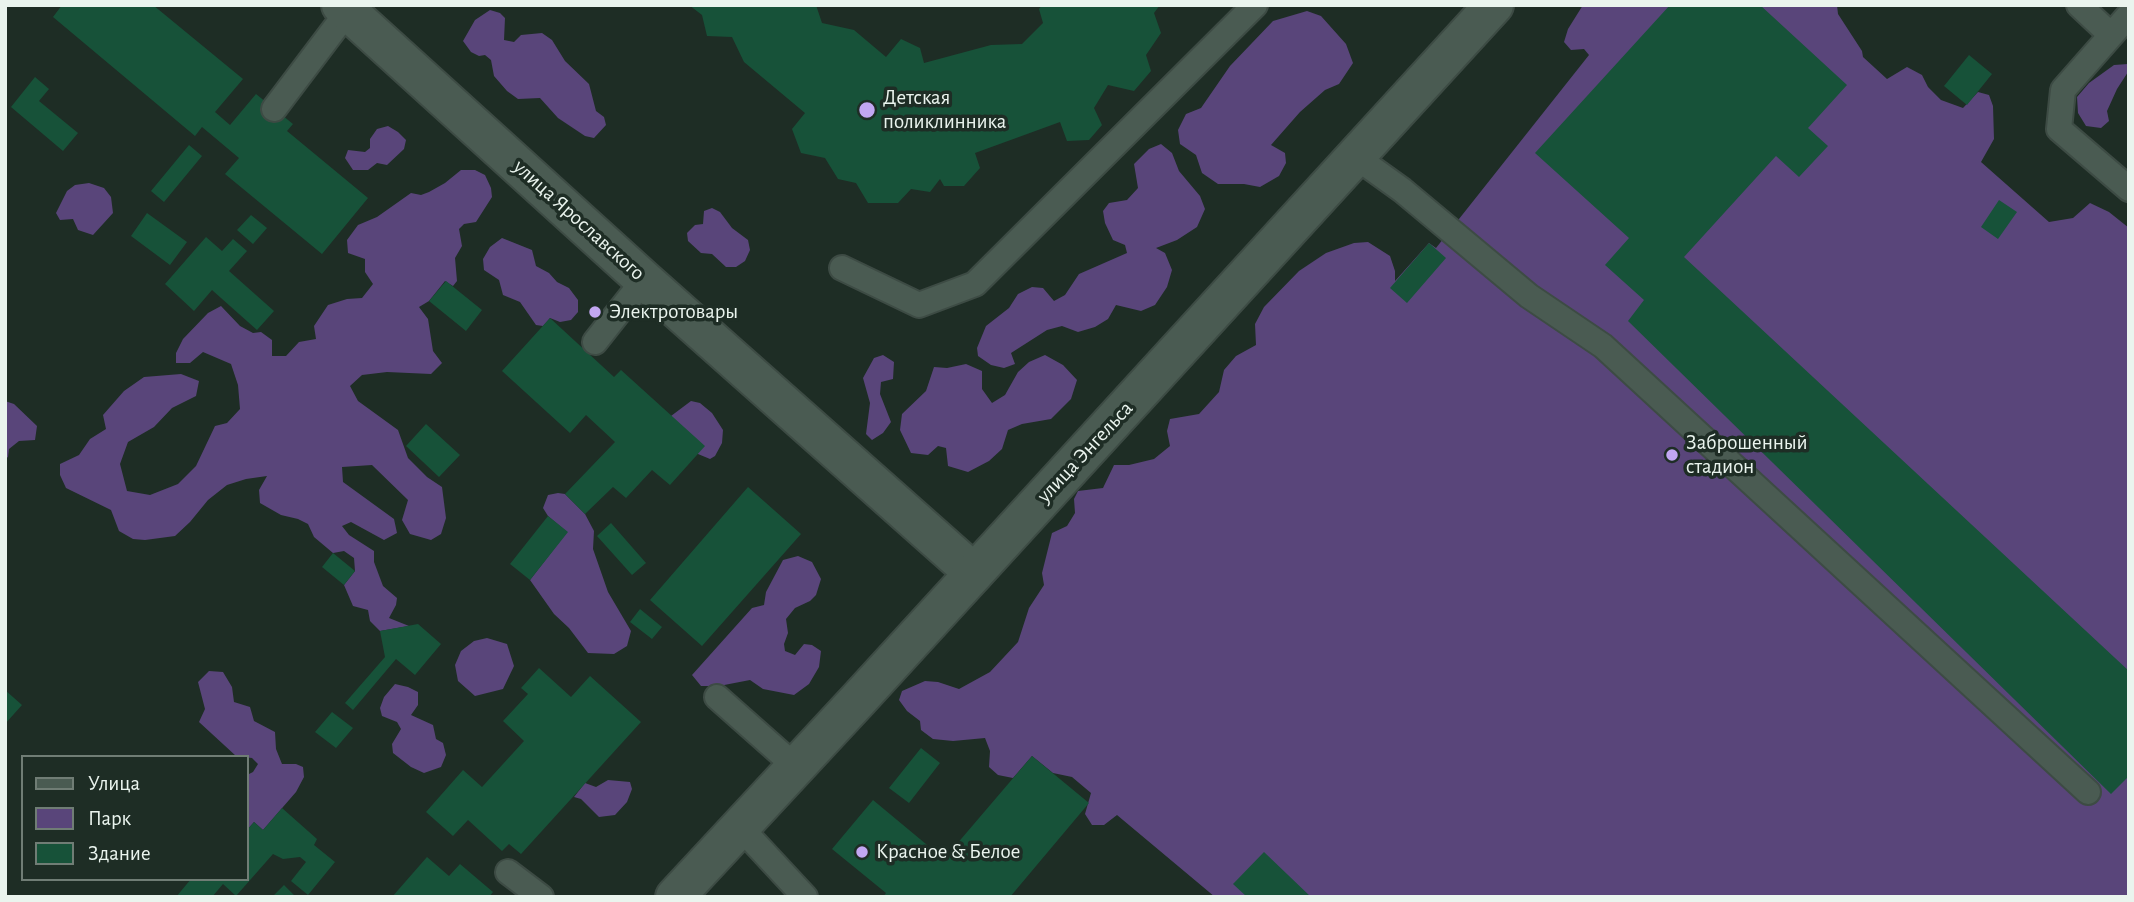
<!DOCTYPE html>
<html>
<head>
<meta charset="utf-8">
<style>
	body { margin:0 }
	#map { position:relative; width:2134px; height:902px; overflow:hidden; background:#1e2d25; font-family:"Alegreya Sans",sans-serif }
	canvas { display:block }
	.frame { position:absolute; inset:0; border:7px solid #eaf4ee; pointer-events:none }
	.legend { position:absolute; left:21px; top:755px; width:228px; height:126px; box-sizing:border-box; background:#1e2d25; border:2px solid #707d75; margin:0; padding:9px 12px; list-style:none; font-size:21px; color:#eaf4ee }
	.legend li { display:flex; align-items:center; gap:14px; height:35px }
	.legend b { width:35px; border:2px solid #707d75 }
</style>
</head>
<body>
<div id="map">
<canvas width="2134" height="902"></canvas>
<div class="frame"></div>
<ul class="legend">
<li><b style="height:9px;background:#4a5b52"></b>Улица</li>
<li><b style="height:19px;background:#59457a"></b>Парк</li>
<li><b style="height:19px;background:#175239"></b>Здание</li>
</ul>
</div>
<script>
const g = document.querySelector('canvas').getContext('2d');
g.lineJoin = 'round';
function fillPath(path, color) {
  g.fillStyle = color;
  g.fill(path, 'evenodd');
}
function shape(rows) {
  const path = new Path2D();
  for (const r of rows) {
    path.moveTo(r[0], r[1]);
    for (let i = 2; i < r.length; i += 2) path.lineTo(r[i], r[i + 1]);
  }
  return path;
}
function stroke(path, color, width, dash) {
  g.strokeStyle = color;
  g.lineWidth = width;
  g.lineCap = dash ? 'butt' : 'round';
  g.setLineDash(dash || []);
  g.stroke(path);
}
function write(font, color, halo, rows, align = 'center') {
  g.font = font + ' "Alegreya Sans",sans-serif';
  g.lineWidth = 7;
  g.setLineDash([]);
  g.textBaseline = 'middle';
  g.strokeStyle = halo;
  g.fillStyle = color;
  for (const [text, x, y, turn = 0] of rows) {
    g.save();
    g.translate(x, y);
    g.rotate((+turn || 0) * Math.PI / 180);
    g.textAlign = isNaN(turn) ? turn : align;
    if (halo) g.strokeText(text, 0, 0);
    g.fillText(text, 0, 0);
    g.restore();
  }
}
fillPath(shape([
	[1583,5,1837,5,1838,14,1862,51,1863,57,1887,79,1907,67,1922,75,1928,87,1941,100,1963,108,1978,92,1989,95,1993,106,1994,139,1981,162,2049,222,2073,218,2090,203,2109,212,2129,228,2129,897,1215,897,1117,815,1104,825,1092,825,1085,814,1091,793,1072,777,1053,773,1032,756,1013,778,998,775,989,767,990,751,985,738,953,741,933,739,921,730,920,721,907,711,899,700,902,691,925,681,938,682,959,689,990,672,1018,642,1029,608,1044,585,1042,573,1052,533,1067,526,1075,513,1074,499,1078,491,1103,488,1114,465,1129,465,1154,459,1170,446,1167,431,1170,419,1199,414,1219,392,1224,370,1236,356,1256,345,1255,324,1264,307,1299,271,1326,253,1354,243,1368,242,1390,256,1395,271,1395,281,1429,243,1436,248,1589,55,1584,49,1571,50,1564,42,1568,29],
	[490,10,500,13,505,18,504,40,514,42,521,35,542,33,552,40,565,61,589,84,596,111,604,117,606,125,594,138,585,136,558,118,540,98,518,99,507,91,494,76,491,60,485,55,479,56,471,52,463,41,475,20],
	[1307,11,1321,16,1346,44,1353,63,1339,84,1325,90,1300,112,1271,145,1285,153,1286,163,1279,176,1260,187,1244,184,1218,184,1202,173,1196,155,1180,144,1178,130,1186,114,1201,108,1230,66,1273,21],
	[2128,64,2128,72,2117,89,2107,111,2109,121,2101,128,2086,126,2078,113,2077,97,2089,83,2114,65],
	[388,126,398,132,406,140,404,149,387,165,377,163,368,170,353,170,345,158,348,150,365,152,370,148,370,139,377,129],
	[1161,144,1172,153,1179,171,1200,196,1205,209,1197,227,1177,240,1156,248,1165,253,1172,270,1167,287,1155,305,1141,311,1116,305,1108,319,1095,327,1078,332,1062,326,1047,330,1011,353,1015,364,1004,368,991,365,978,356,977,348,986,326,1009,308,1018,294,1032,287,1043,288,1054,301,1065,295,1079,274,1127,253,1125,245,1113,240,1105,223,1103,211,1109,203,1127,200,1138,188,1134,164,1149,149],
	[461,170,475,170,485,175,491,188,492,197,476,222,464,224,459,229,462,246,455,258,457,281,453,286,445,281,429,301,419,307,428,319,433,351,442,363,431,374,387,372,362,375,350,386,358,401,398,430,408,458,427,477,442,487,446,518,441,534,431,540,410,534,402,520,408,500,372,465,342,467,343,482,394,519,397,533,384,540,351,522,342,526,349,535,374,551,374,562,383,586,397,598,396,605,389,618,409,626,380,631,370,621,368,610,353,606,344,585,355,571,354,558,344,551,333,553,314,537,308,524,298,519,281,515,260,503,259,490,267,476,246,479,227,485,208,500,190,522,175,536,145,540,133,539,119,531,111,510,66,488,60,475,60,464,79,455,90,439,106,429,103,415,124,391,144,377,181,374,199,381,196,396,172,408,154,427,128,442,120,464,127,491,150,495,178,484,196,466,215,426,227,423,240,409,238,385,231,364,203,352,190,363,176,363,176,353,183,339,208,313,221,306,240,326,253,333,261,332,272,340,272,356,286,356,299,342,316,339,314,326,328,305,347,299,362,298,373,284,365,272,365,259,348,253,347,240,358,225,377,217,411,193,421,195,429,192,445,183],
	[89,183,104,188,111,197,113,213,93,235,78,230,73,219,60,220,56,213,67,191,75,185],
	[712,208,720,212,732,228,748,240,750,250,745,261,736,267,726,267,712,254,701,253,688,241,687,233,695,225,703,224,704,211],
	[502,238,532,250,536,266,549,273,557,282,569,288,578,300,578,312,571,320,560,322,550,318,543,326,536,325,520,302,503,295,499,280,484,270,483,259,490,247],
	[883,355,894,362,893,379,881,382,880,394,891,422,883,433,872,440,866,434,870,403,863,378,874,358],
	[1045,355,1063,365,1077,380,1071,399,1051,419,1022,424,1008,430,1002,449,989,461,968,472,948,466,946,448,938,446,928,455,911,453,900,430,902,414,926,391,934,367,947,368,966,364,982,371,982,389,992,403,1005,395,1018,372,1029,362],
	[5,401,14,404,37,426,35,440,19,441,9,449,8,457,5,459],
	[691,401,700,403,712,413,723,430,722,443,715,456,710,459,698,454,671,416],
	[558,493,565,494,585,514,594,531,593,549,608,592,631,631,627,646,614,654,588,653,569,628,554,614,530,580,567,532,548,516,543,508,548,495],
	[798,556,812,562,821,579,816,595,810,601,795,608,786,619,788,633,784,644,785,651,795,655,804,644,812,645,821,651,819,667,809,684,794,695,763,689,750,680,719,686,701,686,692,675,752,608,764,605,766,592,783,560],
	[487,638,507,644,514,666,503,689,475,696,458,681,455,665,461,651,474,641],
	[209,671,223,672,232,687,234,702,250,707,254,721,275,732,276,749,282,764,296,764,303,767,304,777,296,792,263,830,254,822,247,830,247,775,253,772,258,764,252,758,236,756,199,722,205,709,198,682],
	[395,684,408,687,418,692,418,705,411,715,433,725,436,739,443,743,446,755,441,767,424,773,411,767,393,753,392,744,401,729,397,722,382,716,380,708,384,697],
	[608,780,630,782,632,789,627,802,615,815,599,817,581,799,574,797,585,783,596,787]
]), '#59457a');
fillPath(shape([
	[62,5,153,5,243,79,215,112,230,125,256,94,293,124,287,131,368,198,322,254,225,174,239,158,202,127,195,136,53,17],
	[689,5,816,5,822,23,854,30,886,57,901,39,920,48,924,63,991,45,1022,44,1043,23,1039,9,1042,5,1160,5,1154,13,1161,33,1146,55,1151,71,1134,91,1108,85,1094,108,1102,125,1089,140,1067,141,1060,122,975,153,980,168,964,186,944,186,940,179,930,192,911,189,898,203,868,203,856,183,838,179,825,158,801,153,792,129,805,113,744,62,732,37,707,36,702,15],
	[1670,5,1760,5,1847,85,1808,128,1828,146,1799,177,1776,156,1684,257,2129,671,2129,776,2111,794,1628,321,1644,300,1605,265,1629,238,1535,153],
	[1969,55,1992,74,1967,105,1944,86],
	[35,77,49,89,39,101,78,133,63,151,11,107],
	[189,145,202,156,164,202,151,191],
	[1999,200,2017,212,1998,239,1981,227],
	[147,213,187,242,170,265,131,236],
	[251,215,267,228,253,244,237,230],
	[206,237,222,251,233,239,247,251,229,271,274,311,257,330,212,290,194,311,165,284],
	[1429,243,1446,258,1407,303,1390,288],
	[446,281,482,310,466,331,429,301],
	[550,318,614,377,621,370,705,446,670,485,652,470,626,498,613,487,585,514,565,494,615,442,586,415,570,433,502,371],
	[426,424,460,455,439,477,406,446],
	[748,487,801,534,702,646,650,600],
	[548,516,568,532,530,580,510,564],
	[611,523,646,563,632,575,597,536],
	[333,553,355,571,344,585,322,567],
	[640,609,662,627,652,639,630,622],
	[418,624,441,644,415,675,396,659,353,710,345,703,385,657,380,631],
	[539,668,571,697,590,676,641,722,521,854,509,844,502,851,468,820,453,836,426,812,463,770,482,787,524,741,503,721,528,694,521,688],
	[5,690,22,705,5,724],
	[332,712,353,728,336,748,315,732],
	[921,748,940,763,909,803,889,788],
	[1032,756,1089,803,1010,897,883,897,886,893,832,849,873,800,944,859],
	[282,808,317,839,314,845,335,862,308,895,291,881,306,862,300,857,283,859,273,854,236,896,223,884,212,897,176,897,191,879,220,881,221,879,247,879,247,830,254,822,263,830],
	[1264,852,1311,897,1247,897,1233,884],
	[427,857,449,876,460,864,493,892,489,897,392,897],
	[284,885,296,897,272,897]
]), '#175239');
const service = shape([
	[2079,5,2111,35],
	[2129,15,2063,90,2059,129,2129,189],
	[274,109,348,11],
	[1356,157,1402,190,1529,296,1603,346,2088,792],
	[842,268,919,305,975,284,1255,5],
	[595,342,644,280],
	[717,697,796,767],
	[740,827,805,897],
	[508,872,541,897]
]);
const minor = shape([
	[341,5,644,280,974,573]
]);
const tertiary = shape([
	[675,897,858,700,1494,5]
]);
stroke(service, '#3d4b44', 28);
stroke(minor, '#3d4b44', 42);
stroke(tertiary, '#3d4b44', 42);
stroke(service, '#4a5b52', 24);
stroke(minor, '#4a5b52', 38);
stroke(tertiary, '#4a5b52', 38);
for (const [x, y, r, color] of [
	[867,110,9,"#c2a7f2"],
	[595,312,7,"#c2a7f2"],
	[1672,455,7,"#c2a7f2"],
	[862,852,7,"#c2a7f2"]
]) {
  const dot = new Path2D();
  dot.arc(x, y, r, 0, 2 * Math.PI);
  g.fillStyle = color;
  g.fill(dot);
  stroke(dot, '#1e2d25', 2.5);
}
write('21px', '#eaf4ee', '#1e2d25', [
	["Детская",883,98],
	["поликлинника",883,122],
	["Электротовары",609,312],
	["Заброшенный",1686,443],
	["стадион",1686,467],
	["Красное & Белое",876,852]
], 'left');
write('21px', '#eaf4ee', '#1e2d25', [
	["улица Ярославского",579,220,42],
	["улица Энгельса",1085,452,-47]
]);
</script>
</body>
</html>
